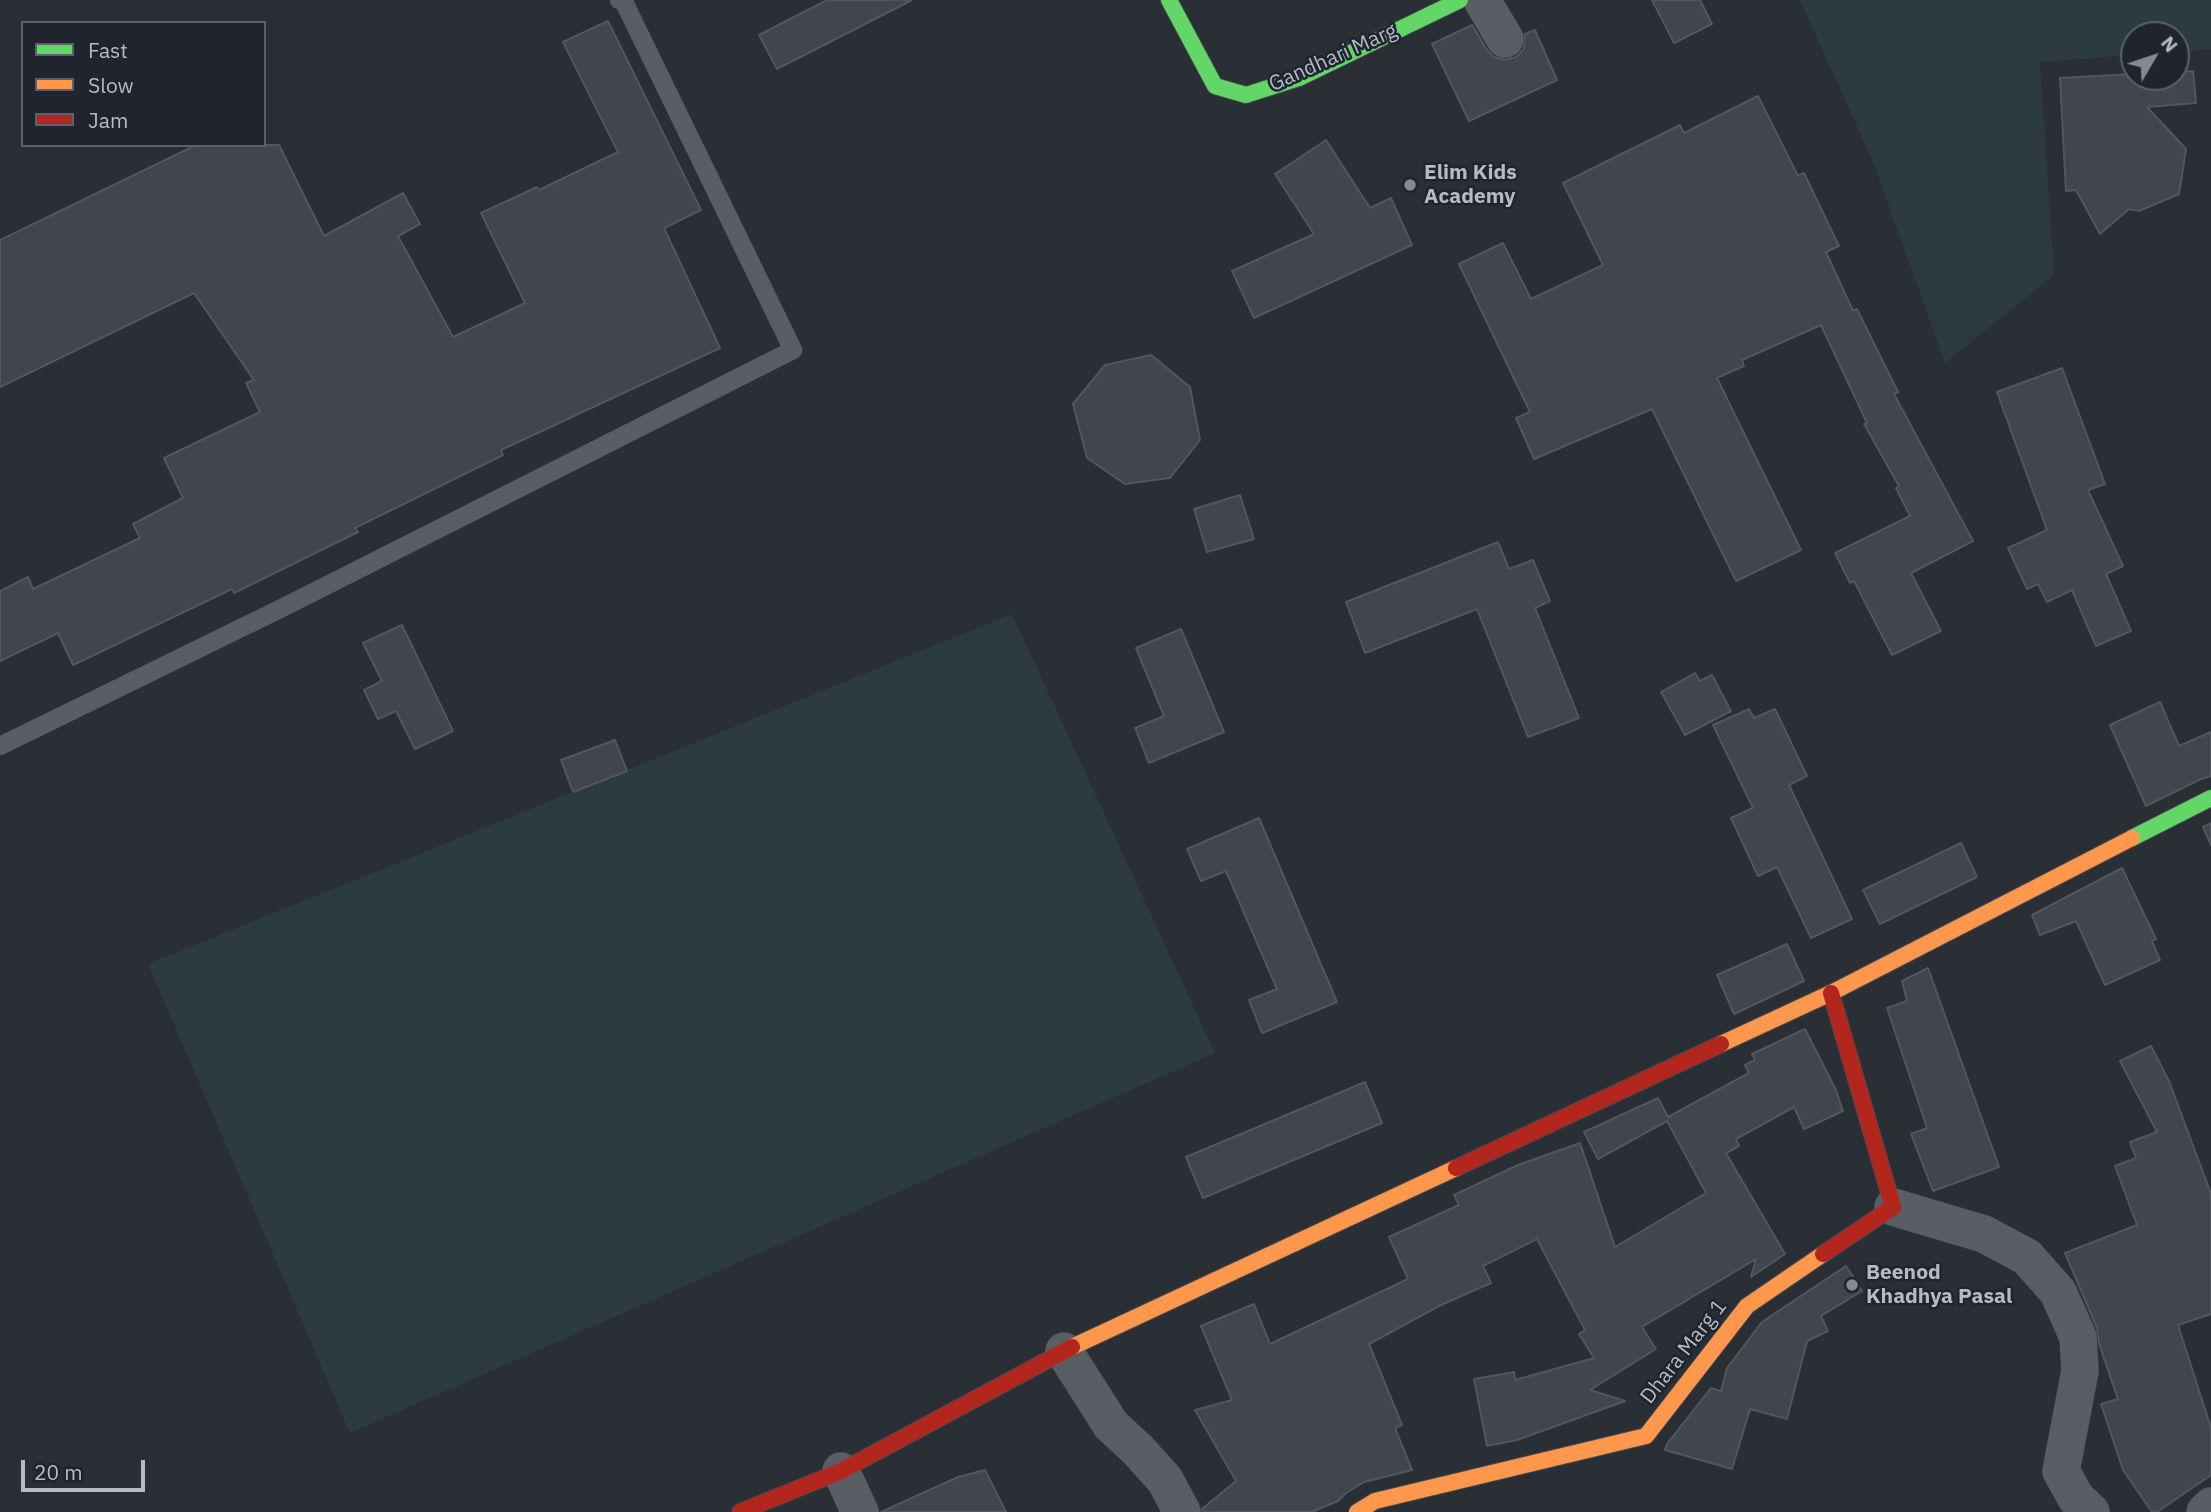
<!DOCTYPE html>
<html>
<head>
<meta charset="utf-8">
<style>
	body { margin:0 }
	#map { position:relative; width:2211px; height:1512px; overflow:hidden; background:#2a2e35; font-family:"IBM Plex Sans",sans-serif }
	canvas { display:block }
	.legend { position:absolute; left:21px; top:21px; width:245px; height:126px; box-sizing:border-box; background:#1f242f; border:2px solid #5b606b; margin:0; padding:9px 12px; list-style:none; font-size:21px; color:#b5bac5 }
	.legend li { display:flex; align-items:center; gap:14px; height:35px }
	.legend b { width:35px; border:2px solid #5b606b }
	.north { position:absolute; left:2120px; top:21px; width:70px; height:70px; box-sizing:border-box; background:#1f242f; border:2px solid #5b606b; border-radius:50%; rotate:51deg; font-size:19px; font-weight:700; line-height:28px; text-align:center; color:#b5bac5 }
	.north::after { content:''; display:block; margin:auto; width:24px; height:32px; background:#848993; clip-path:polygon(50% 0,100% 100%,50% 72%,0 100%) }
	.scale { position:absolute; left:21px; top:1460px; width:124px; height:32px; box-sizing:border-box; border:4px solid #b5bac5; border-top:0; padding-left:9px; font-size:21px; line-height:24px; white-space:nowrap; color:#b5bac5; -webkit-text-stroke:5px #1f242f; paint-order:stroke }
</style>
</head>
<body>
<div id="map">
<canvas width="2211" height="1512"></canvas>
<ul class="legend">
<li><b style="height:9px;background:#63d668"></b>Fast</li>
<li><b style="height:9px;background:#ff974d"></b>Slow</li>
<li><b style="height:9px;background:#b3261e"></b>Jam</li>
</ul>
<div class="north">N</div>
<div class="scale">20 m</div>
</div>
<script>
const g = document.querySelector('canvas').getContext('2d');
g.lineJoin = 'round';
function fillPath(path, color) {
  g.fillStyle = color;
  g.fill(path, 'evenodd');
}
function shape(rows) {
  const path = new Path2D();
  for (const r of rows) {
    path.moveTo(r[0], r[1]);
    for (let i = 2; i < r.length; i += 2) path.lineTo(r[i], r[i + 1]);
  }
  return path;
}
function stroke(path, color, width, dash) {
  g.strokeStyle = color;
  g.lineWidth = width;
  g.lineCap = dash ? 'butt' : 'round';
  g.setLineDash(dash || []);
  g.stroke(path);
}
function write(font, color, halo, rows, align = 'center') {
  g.font = font + ' "IBM Plex Sans",sans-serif';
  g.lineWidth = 5;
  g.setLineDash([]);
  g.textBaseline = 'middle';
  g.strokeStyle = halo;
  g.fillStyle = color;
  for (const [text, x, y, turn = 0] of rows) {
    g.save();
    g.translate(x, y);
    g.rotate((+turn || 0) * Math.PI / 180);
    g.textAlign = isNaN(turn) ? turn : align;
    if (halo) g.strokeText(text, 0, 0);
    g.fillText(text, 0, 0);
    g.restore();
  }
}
fillPath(shape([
	[1800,0,2211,0,2211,49,2176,52,2176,35,2134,35,2134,55,2040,62,2054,275,1945,363,1873,162],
	[1012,614,1215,1053,350,1433,148,964]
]), '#2c3b3e');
const building = shape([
	[827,0,912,0,777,69,759,35,827,0],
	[1652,0,1700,0,1712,24,1674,43,1652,0],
	[608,21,701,210,664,228,720,348,501,450,503,455,355,528,358,532,234,593,232,589,73,665,58,633,0,661,0,591,28,577,33,589,140,538,133,524,183,498,164,458,260,412,246,383,254,380,194,293,0,387,0,240,196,145,279,145,324,236,403,193,420,224,398,236,453,337,525,303,481,213,537,187,539,190,618,152,563,42,608,21],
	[1472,25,1487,50,1494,57,1505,60,1516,57,1524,49,1525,34,1535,30,1557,80,1469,121,1432,44,1472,25],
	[2193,71,2196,103,2147,107,2186,149,2179,194,2139,211,2129,209,2100,234,2076,190,2066,191,2060,78,2134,74,2134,77,2176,77,2176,72,2193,71],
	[1758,96,1798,176,1804,173,1839,246,1826,252,1853,311,1857,309,1898,392,1894,394,1973,541,1911,573,1941,631,1892,655,1854,581,1850,583,1835,553,1910,516,1896,488,1899,486,1864,424,1867,423,1821,325,1742,360,1744,366,1717,378,1801,550,1736,581,1652,409,1534,459,1516,418,1530,412,1459,264,1503,243,1531,299,1603,265,1563,183,1680,125,1684,133,1758,96],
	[1326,140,1370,208,1391,198,1412,245,1254,318,1232,271,1314,234,1275,174,1326,140],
	[1151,355,1190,387,1200,440,1170,478,1125,484,1087,458,1073,404,1105,365,1151,355],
	[2062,368,2105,484,2088,490,2123,566,2106,574,2131,631,2096,646,2072,590,2047,602,2038,584,2027,589,2008,548,2047,530,1997,392,2062,368],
	[1240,495,1254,539,1207,552,1194,509,1240,495],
	[1498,542,1509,569,1533,560,1550,601,1535,608,1579,718,1528,737,1477,609,1365,653,1346,602,1498,542],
	[402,625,453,731,415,749,396,711,378,719,364,690,382,681,363,643,402,625],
	[1181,629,1224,732,1149,763,1135,728,1164,716,1136,648,1181,629],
	[1695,673,1700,681,1712,675,1731,711,1685,735,1661,692,1695,673],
	[2160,702,2179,746,2211,732,2211,776,2201,779,2146,806,2110,725,2160,702],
	[1749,709,1754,718,1775,709,1807,776,1789,785,1852,919,1811,938,1777,867,1758,876,1731,818,1753,808,1713,725,1749,709],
	[615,740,627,771,573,792,561,760,615,740],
	[1259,818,1337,1002,1262,1033,1249,1000,1277,989,1226,871,1201,881,1187,849,1259,818],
	[2211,823,2211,845,2203,827,2211,823],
	[1961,843,1977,877,1880,924,1863,890,1961,843],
	[2122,868,2156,939,2152,941,2160,960,2105,985,2076,921,2040,935,2032,915,2122,868],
	[1787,944,1804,981,1734,1014,1717,975,1787,944],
	[1928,968,1999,1167,1933,1191,1911,1134,1927,1128,1887,1008,1907,1001,1902,981,1928,968],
	[1805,1029,1836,1090,1843,1111,1804,1129,1794,1107,1736,1139,1739,1146,1726,1153,1785,1254,1751,1277,1756,1259,1642,1327,1656,1349,1590,1390,1625,1401,1517,1440,1487,1446,1474,1379,1514,1372,1515,1380,1594,1358,1579,1334,1585,1330,1537,1239,1483,1266,1491,1283,1441,1305,1369,1344,1402,1425,1395,1428,1412,1470,1364,1482,1346,1493,1338,1501,1312,1512,1203,1512,1202,1509,1236,1481,1195,1410,1232,1400,1201,1326,1254,1304,1270,1344,1408,1279,1389,1237,1459,1205,1454,1195,1518,1165,1580,1143,1615,1247,1706,1193,1667,1121,1598,1159,1584,1132,1658,1098,1668,1117,1749,1073,1745,1065,1755,1060,1752,1054,1805,1029],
	[2151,1046,2169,1081,2211,1194,2211,1314,2178,1325,2211,1428,2211,1475,2157,1512,2152,1512,2123,1470,2101,1404,2118,1399,2099,1344,2097,1328,2065,1253,2137,1225,2115,1166,2136,1158,2130,1142,2157,1132,2120,1061,2151,1046],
	[1365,1082,1382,1123,1203,1198,1186,1157,1365,1082],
	[1846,1266,1862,1291,1821,1316,1828,1331,1807,1341,1787,1419,1750,1409,1732,1469,1665,1450,1667,1444,1711,1388,1721,1391,1727,1368,1762,1322,1846,1266],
	[985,1470,1006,1512,881,1512,958,1477,985,1470]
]);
fillPath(building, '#42464c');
stroke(building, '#52565d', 2);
const lane = shape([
	[0,746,286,606,793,350,624,2,619,0]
]);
const street = shape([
	[1482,0,1505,39],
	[1893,1207,1984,1234,2027,1257,2058,1292,2078,1337,2080,1371,2061,1471,2076,1498,2091,1512],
	[1064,1351,1111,1425,1138,1450,1165,1480,1182,1512],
	[841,1471,860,1512],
	[2205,1512,2211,1506]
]);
const fast = shape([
	[1169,0,1215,86,1246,95,1299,78,1460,0],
	[2132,838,2211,798]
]);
const slow = shape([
	[1721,1044,1831,993,2132,838],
	[1072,1347,1456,1168],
	[1357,1512,1375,1501,1646,1436,1747,1306,1823,1254]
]);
const jam = shape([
	[1456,1168,1721,1044],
	[1823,1254,1893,1207,1831,993],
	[740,1512,841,1471,1072,1347]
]);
stroke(lane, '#46494e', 19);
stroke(street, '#46494e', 38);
stroke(fast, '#46494e', 18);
stroke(slow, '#46494e', 18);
stroke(jam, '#46494e', 18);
stroke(lane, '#5a5d63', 18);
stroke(street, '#5a5d63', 37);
stroke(fast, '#63d668', 16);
stroke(slow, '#ff974d', 16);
stroke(jam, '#b3261e', 16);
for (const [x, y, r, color] of [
	[1410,185,7,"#848993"],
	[1852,1285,7,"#848993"]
]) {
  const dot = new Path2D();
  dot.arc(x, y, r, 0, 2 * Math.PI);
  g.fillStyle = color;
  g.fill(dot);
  stroke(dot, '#1f242f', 2.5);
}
write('21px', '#b5bac5', '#1f242f', [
	["Gandhari Marg",1333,58,-24],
	["Dhara Marg 1",1684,1352,-52]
]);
write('bold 21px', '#b5bac5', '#1f242f', [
	["Elim Kids",1424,173],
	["Academy",1424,197],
	["Beenod",1866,1273],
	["Khadhya Pasal",1866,1297]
], 'left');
</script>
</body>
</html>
